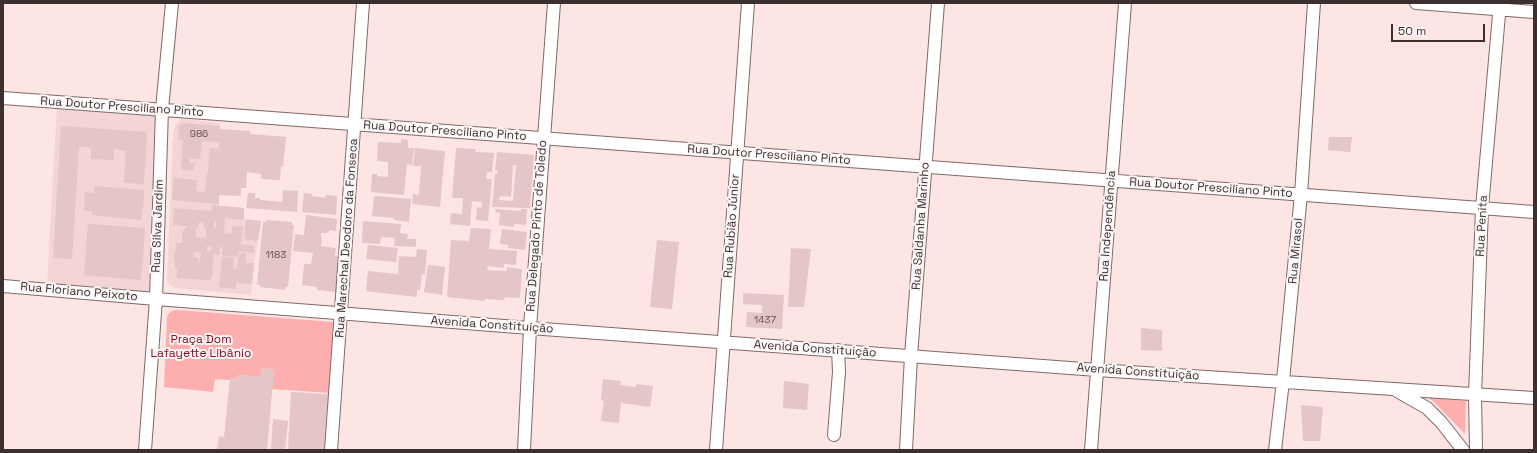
<!DOCTYPE html>
<html>
<head>
<meta charset="utf-8">
<style>
	body { margin:0 }
	#map { position:relative; width:1537px; height:453px; overflow:hidden; background:#fde5e4; font-family:"Space Grotesk",sans-serif }
	canvas { display:block }
	.frame { position:absolute; inset:0; border:4px solid #3b2f2f; pointer-events:none }
	.scale { position:absolute; left:1391px; top:24px; width:94px; height:18px; box-sizing:border-box; border:2px solid #3b2f2f; border-top:0; padding-left:5px; font-size:12px; line-height:14px; white-space:nowrap; color:#3b2f2f; -webkit-text-stroke:3px #fdf7f7; paint-order:stroke }
</style>
</head>
<body>
<div id="map">
<canvas width="1537" height="453"></canvas>
<div class="frame"></div>
<div class="scale">50 m</div>
</div>
<script>
const g = document.querySelector('canvas').getContext('2d');
g.lineJoin = 'round';
function fillPath(path, color) {
  g.fillStyle = color;
  g.fill(path, 'evenodd');
}
function shape(rows) {
  const path = new Path2D();
  for (const r of rows) {
    path.moveTo(r[0], r[1]);
    for (let i = 2; i < r.length; i += 2) path.lineTo(r[i], r[i + 1]);
  }
  return path;
}
function stroke(path, color, width, dash) {
  g.strokeStyle = color;
  g.lineWidth = width;
  g.lineCap = dash ? 'butt' : 'round';
  g.setLineDash(dash || []);
  g.stroke(path);
}
function write(font, color, halo, rows, align = 'center') {
  g.font = font + ' "Space Grotesk",sans-serif';
  g.lineWidth = 4;
  g.setLineDash([]);
  g.textBaseline = 'middle';
  g.strokeStyle = halo;
  g.fillStyle = color;
  for (const [text, x, y, turn = 0] of rows) {
    g.save();
    g.translate(x, y);
    g.rotate((+turn || 0) * Math.PI / 180);
    g.textAlign = isNaN(turn) ? turn : align;
    if (halo) g.strokeText(text, 0, 0);
    g.fillText(text, 0, 0);
    g.restore();
  }
}
fillPath(shape([
	[57,106,158,113,150,295,47,286],
	[182,119,219,123,220,126,219,148,223,149,219,206,244,208,244,220,261,221,258,241,254,263,251,295,175,288,170,285,167,281,173,136,175,127,178,122]
]), '#f2d5d4');
fillPath(shape([
	[178,310,333,322,337,324,331,393,272,389,274,370,262,368,261,377,237,375,237,378,230,378,230,380,215,379,213,392,164,387,167,316,171,311],
	[1426,397,1466,401,1465,434,1433,401]
]), '#fcafae');
fillPath(shape([
	[182,123,220,126,220,129,250,131,250,134,286,137,283,167,281,166,280,180,261,179,261,174,247,172,246,188,241,188,241,196,219,195,219,204,172,200,174,178,197,180,196,191,205,192,207,173,208,173,210,148,219,149,219,142,202,141,200,159,189,159,189,163,195,163,194,171,181,170,183,140,178,140,179,127],
	[61,126,147,132,144,184,124,183,126,151,114,149,114,160,91,159,91,148,79,146,72,259,53,258],
	[1329,137,1352,137,1350,152,1328,150],
	[401,139,408,140,408,148,414,148,412,165,407,164,404,195,371,192,372,174,377,174,377,176,388,177,388,162,377,161,378,142,401,143],
	[415,148,445,151,440,207,412,204,413,194,419,195,421,166,413,166],
	[456,148,476,149,475,152,494,153,492,172,487,172,486,179,492,179,488,221,476,220,477,207,481,208,482,202,472,201,470,226,450,224,451,213,462,214,463,198,452,198],
	[497,152,534,155,530,208,492,207,495,174,497,174,498,170,495,170],
	[513,165,516,165,513,201,499,200,500,196,511,197],
	[94,186,145,190,141,220,92,215,92,211,84,211,85,192,94,193],
	[283,190,298,191,297,212,246,208,248,193,255,193,255,198,260,198,260,200,282,202],
	[304,193,312,194,312,196,325,198,326,195,337,196,336,215,302,212],
	[374,196,411,199,409,222,394,220,394,218,372,216],
	[212,205,244,208,244,220,225,218,224,233,232,234,232,226,243,227,241,244,254,246,254,253,238,251,237,257,222,255,223,247,220,247,219,255,214,254,212,277,209,280,177,278,177,269,175,269,175,261,174,261,174,251,176,251,176,243,182,243,182,232,187,226,173,225,174,208,212,211],
	[214,221,216,222,216,228,213,228],
	[199,222,204,222,203,227,206,227,206,238,196,237,196,227,199,227],
	[207,246,212,246,211,251,207,251],
	[194,252,201,253,200,261,198,261,199,258,194,257],
	[496,209,521,211,521,209,527,209,526,225,514,224,514,227,499,225,500,213,495,212],
	[306,215,337,219,336,231,329,230,329,233,321,233,321,237,322,237,321,246,336,248,335,256,340,257,336,292,317,290,317,287,302,285,304,264,311,264,313,253,293,251,295,234,304,235],
	[246,219,261,221,258,241,244,239],
	[266,220,292,222,292,225,294,225,288,287,286,287,285,290,260,287,260,285,257,284,263,222,266,222],
	[363,221,401,224,400,233,408,234,407,239,416,239,416,247,394,246,395,238,381,237,380,244,362,243],
	[88,224,145,228,141,280,84,275],
	[471,228,491,229,489,249,517,251,516,265,504,264,504,268,488,266,487,270,507,271,507,267,522,269,520,298,505,297,504,300,485,299,485,301,447,297,451,240,469,241],
	[502,229,527,232,525,250,508,248,508,245,500,244],
	[657,240,679,242,672,309,650,307],
	[368,245,398,248,396,262,366,259],
	[791,248,811,249,804,307,788,307],
	[417,249,427,250,425,275,422,274,420,290,417,290,417,297,366,291,368,271,398,274,399,256,416,257],
	[239,253,246,253,246,263,254,263,252,284,236,283,235,289,219,287,222,257,234,258,233,269,237,269],
	[428,265,445,267,442,295,424,292],
	[743,293,784,295,782,329,746,327,747,312,762,313,762,305,743,304],
	[1141,328,1162,330,1162,351,1141,350],
	[262,368,274,370,267,450,217,450,219,436,224,437,230,378,237,378,237,375,261,377],
	[603,379,621,381,620,385,636,387,636,384,653,386,650,407,621,403,619,423,601,421,604,401,601,400],
	[784,381,809,384,807,410,783,408],
	[291,392,328,394,324,450,288,450],
	[1301,405,1323,407,1320,441,1303,441],
	[273,419,288,421,285,450,271,450]
]), '#e3c6c5');
const minor = shape([
	[1416,3,1534,12],
	[3,98,1534,212],
	[3,286,156,299,530,328,1097,370,1534,398],
	[1397,391,1427,408,1441,422,1463,450],
	[834,435,839,372,838,350],
	[145,450,156,299,162,109,172,3],
	[331,450,363,3],
	[524,450,530,328,554,3],
	[716,450,748,3],
	[906,450,911,356,938,3],
	[1091,450,1125,3],
	[1275,450,1283,381,1301,194,1314,3],
	[1476,450,1475,395,1482,208,1500,3]
]);
stroke(minor, '#816867', 14);
stroke(minor, '#fff', 12);
write('10px', '#655554', null, [
	["986",199,134],
	["1183",276,255],
	["1437",765,320]
]);
write('12px', '#3b2f2f', '#fdf7f7', [
	["Rua Doutor Presciliano Pinto",122,107,4],
	["Rua Doutor Presciliano Pinto",445,131,4],
	["Rua Doutor Presciliano Pinto",769,155,4],
	["Rua Doutor Presciliano Pinto",1211,188,4],
	["Rua Silva Jardim",158,226,-88],
	["Rua Delegado Pinto de Toledo",537,226,-86],
	["Rua Rubião Júnior",732,226,-86],
	["Rua Saldanha Marinho",921,226,-86],
	["Rua Independência",1108,226,-86],
	["Rua Penita",1482,226,-87],
	["Rua Marechal Deodoro da Fonseca",347,238,-86],
	["Rua Mirasol",1296,251,-85],
	["Rua Floriano Peixoto",79,292,5],
	["Avenida Constituição",492,325,4],
	["Avenida Constituição",815,349,4],
	["Avenida Constituição",1138,372,4]
]);
write('12px', '#860d22', '#fdf7f7', [
	["Praça Dom",201,340],
	["Lafayette Libânio",201,354]
]);
</script>
</body>
</html>
